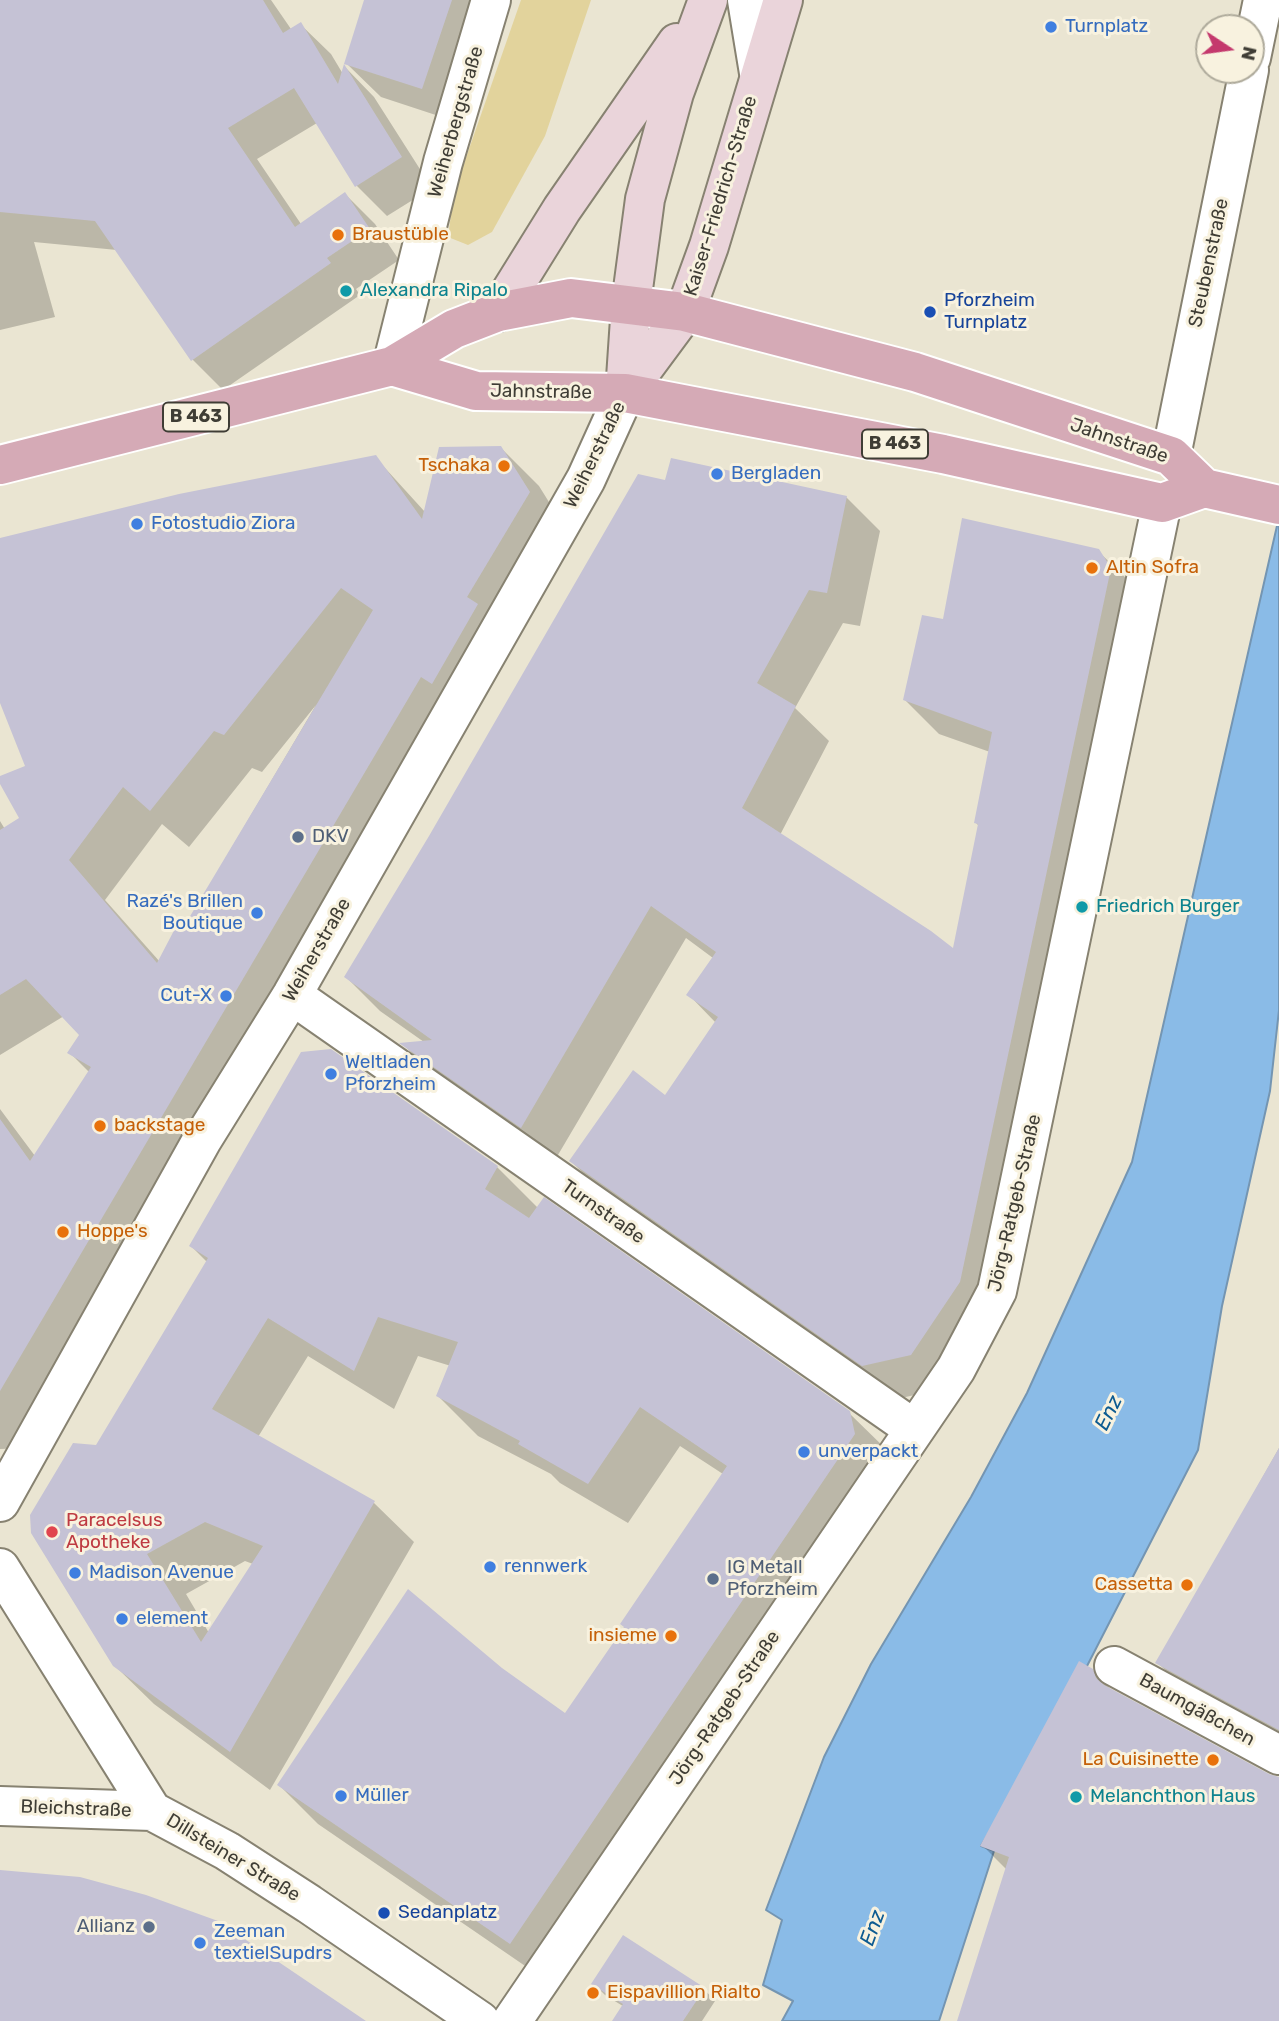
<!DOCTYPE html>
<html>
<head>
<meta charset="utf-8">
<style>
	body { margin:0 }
	#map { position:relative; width:1279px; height:2021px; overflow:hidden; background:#eae5d2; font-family:Rubik,sans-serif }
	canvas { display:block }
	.north { position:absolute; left:1195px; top:14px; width:70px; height:70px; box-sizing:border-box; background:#f8f2df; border:2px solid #aeaa9b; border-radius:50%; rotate:103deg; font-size:19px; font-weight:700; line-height:28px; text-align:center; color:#3f3d35 }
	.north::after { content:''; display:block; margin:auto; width:24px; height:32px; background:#c4396d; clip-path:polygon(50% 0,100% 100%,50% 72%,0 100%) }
</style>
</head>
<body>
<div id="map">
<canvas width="1279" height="2021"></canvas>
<div class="north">N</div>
</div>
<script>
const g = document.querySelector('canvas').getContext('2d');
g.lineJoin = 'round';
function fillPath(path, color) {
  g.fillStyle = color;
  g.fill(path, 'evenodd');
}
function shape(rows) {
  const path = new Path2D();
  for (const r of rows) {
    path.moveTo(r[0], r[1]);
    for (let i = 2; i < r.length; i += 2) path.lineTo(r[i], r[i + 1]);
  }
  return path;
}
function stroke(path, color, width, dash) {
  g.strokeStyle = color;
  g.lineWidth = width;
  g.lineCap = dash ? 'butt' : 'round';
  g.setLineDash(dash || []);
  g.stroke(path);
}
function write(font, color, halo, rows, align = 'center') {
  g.font = font + ' Rubik,sans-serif';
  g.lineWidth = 6;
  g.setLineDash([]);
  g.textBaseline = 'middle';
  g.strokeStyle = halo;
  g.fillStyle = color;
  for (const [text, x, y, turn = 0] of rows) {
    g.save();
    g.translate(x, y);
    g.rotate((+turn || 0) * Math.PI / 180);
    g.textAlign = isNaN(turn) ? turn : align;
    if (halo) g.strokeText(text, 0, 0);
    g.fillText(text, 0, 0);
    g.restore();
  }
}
fillPath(shape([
	[521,0,591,0,545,136,492,232,468,245,448,237,454,192]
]), '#e2d39c');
const water = shape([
	[1279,517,1279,1010,1270,1091,1222,1306,1198,1450,1087,1666,981,1846,994,1851,939,2021,782,2021,793,2001,763,1985,782,1920,766,1910,824,1757,871,1664,971,1497,1027,1393,1132,1162,1279,517]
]);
fillPath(water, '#8abbe7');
stroke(water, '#7495b2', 2);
fillPath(shape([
	[82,0,271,0,291,29,300,24,331,54,343,74,345,67,374,97,432,188,387,216,356,185,317,123,257,159,301,224,345,194,375,224,399,260,356,289,360,295,223,390,193,360,117,250,34,242,55,317,0,330,0,50],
	[366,0,496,0,457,122,381,97,346,63],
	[500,447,539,486,567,531,505,634,515,644,471,721,459,714,26,1448,0,1449,0,1109,35,1156,89,1072,69,1052,81,1035,64,1016,0,1055,0,821,77,948,96,938,0,699,0,539,375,457,425,512],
	[316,705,186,925,160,962,105,900,162,824,189,847,252,768,262,772],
	[667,482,846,497,880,531,860,626,843,623,795,708,829,741,780,835,954,952,979,826,976,823,990,752,939,734,905,700,944,621,1098,551,1133,585,993,1316,945,1388,897,1399,605,1195,571,1161,666,1097,716,1023,688,994,713,958,686,938,555,1160,435,1077,403,1044,424,1042,380,1011,346,977],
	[497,1167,538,1208,849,1413,890,1453,550,1983,318,1824,279,1785,500,1669,565,1715,626,1628,723,1474,680,1446,628,1523,560,1483,551,1474,478,1436,438,1396,451,1366,418,1356,394,1409,308,1356,258,1437,374,1503,414,1542,270,1790,154,1704,113,1664,97,1447,207,1262,191,1246],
	[245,1561,253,1564,209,1633,186,1594],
	[1279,1448,1279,1747,1197,1702,1158,1663],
	[1092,1670,1114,1693,1268,1776,1279,1778,1279,2021,958,2021,1007,1870,983,1846],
	[593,1983,704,1989,715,2001,702,2021,647,2021,605,1995]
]), '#0003');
fillPath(shape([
	[0,0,263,0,283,33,301,22,338,84,344,64,402,157,355,187,294,88,228,128,295,227,345,192,370,229,327,258,331,263,191,361,95,221,0,212],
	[364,0,452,0,422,89,344,64],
	[501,446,530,492,467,597,478,604,432,684,421,677,0,1391,0,1119,30,1161,91,1067,67,1053,79,1035,26,979,0,995,0,830,19,818,0,784,0,776,25,766,0,703,0,538,179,494,376,455,422,519,439,447],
	[341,588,373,610,186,923,180,919,157,963,69,860,123,787,150,811,214,731,224,735],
	[671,458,847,496,827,593,809,590,757,683,796,706,742,808,931,931,953,948,978,824,974,823,992,732,903,700,922,615,943,619,962,518,1099,549,1111,568,960,1282,911,1355,862,1366,569,1161,633,1070,665,1095,718,1017,686,995,716,952,651,906,521,1128,399,1043,432,1040,344,977,429,836,638,474,665,480],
	[331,1049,498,1166,485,1189,529,1218,544,1197,850,1411,855,1434,510,1944,277,1785,408,1589,502,1668,565,1713,624,1627,620,1624,727,1466,640,1407,588,1484,518,1444,520,1441,436,1396,458,1342,378,1317,354,1371,268,1318,212,1409,375,1501,230,1752,113,1666,31,1533,30,1515,73,1443,96,1445,208,1258,189,1246,301,1052],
	[205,1522,263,1546,201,1642,147,1554],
	[1279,1448,1279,1730,1155,1663],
	[1079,1661,1093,1669,1096,1678,1104,1685,1269,1774,1279,1777,1279,2021,957,2021,1009,1857,980,1846],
	[0,1870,80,1877,146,1895,218,1921,366,2021,0,2021],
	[623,1935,705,1988,683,2021,612,2021,623,2004,591,1984]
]), '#c5c2d5');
const street = shape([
	[747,0,759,73],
	[1251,58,1263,0],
	[392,366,443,162,491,0],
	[1171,456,1249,70],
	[292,995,914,1429],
	[0,1502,202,1140,292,995,586,479,625,393],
	[0,1568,152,1811,227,1851,309,1904,480,2021],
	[1114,1666,1279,1755],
	[0,1806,152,1811],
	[512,2021,956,1369,997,1291,1162,503]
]);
const secondary = shape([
	[498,312,562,209,677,43],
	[625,393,685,312,709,246,783,0],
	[625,393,631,304,645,199,674,93,708,0]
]);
const primary = shape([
	[392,366,476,391,625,393,943,454,1162,503,1204,488],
	[0,465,392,366,454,329,498,312,571,298,685,312,915,372,1171,456,1204,488],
	[1204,488,1279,505]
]);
stroke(street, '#878271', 42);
stroke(secondary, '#878271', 42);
stroke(primary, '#fff', 42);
stroke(street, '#fff', 38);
stroke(secondary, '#ead4da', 38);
stroke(primary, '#d5aab6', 38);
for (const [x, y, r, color] of [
	[1051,27,7,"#3f7fe0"],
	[338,235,7,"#e8710a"],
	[346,291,7,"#0f9aa8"],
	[930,312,7,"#1a4fb4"],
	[504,466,7,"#e8710a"],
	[717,474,7,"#3f7fe0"],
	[137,524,7,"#3f7fe0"],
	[1092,568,7,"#e8710a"],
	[298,837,7,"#5c6f8a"],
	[1082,907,7,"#0f9aa8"],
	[257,913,7,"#3f7fe0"],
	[226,996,7,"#3f7fe0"],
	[331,1074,7,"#3f7fe0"],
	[100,1126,7,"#e8710a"],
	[63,1232,7,"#e8710a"],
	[804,1452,7,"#3f7fe0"],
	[52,1532,7,"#e0444e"],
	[490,1567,7,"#3f7fe0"],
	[75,1573,7,"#3f7fe0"],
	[713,1579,7,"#5c6f8a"],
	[1187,1585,7,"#e8710a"],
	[122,1619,7,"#3f7fe0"],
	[671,1636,7,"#e8710a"],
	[1213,1760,7,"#e8710a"],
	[341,1796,7,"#3f7fe0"],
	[1076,1797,7,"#0f9aa8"],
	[384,1913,7,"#1a4fb4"],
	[149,1927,7,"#5c6f8a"],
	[200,1943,7,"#3f7fe0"],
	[593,1993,7,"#e8710a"]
]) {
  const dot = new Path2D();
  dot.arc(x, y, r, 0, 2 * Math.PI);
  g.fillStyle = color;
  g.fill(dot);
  stroke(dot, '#f8f2df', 2.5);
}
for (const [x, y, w] of [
	[196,417,66],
	[895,444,66]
]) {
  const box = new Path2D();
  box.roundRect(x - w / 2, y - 14.5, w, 29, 5);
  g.fillStyle = '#f8f2df';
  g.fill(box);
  stroke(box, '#3f3d35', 2);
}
write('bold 18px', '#3f3d35', null, [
	["B 463",196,417],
	["B 463",895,444]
]);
write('19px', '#366cbe', '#f8f2df', [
	["Turnplatz",1065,27],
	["Bergladen",731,474],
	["Fotostudio Ziora",151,524],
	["Razé's Brillen",243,902,"right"],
	["Boutique",243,924,"right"],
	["Cut-X",212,996,"right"],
	["Weltladen",345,1063],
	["Pforzheim",345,1085],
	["unverpackt",818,1452],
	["rennwerk",504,1567],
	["Madison Avenue",89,1573],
	["element",136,1619],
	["Müller",355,1796],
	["Zeeman",214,1932],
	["textielSupdrs",214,1954]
], 'left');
write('19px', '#3f3d35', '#f8f2df', [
	["Weiherbergstraße",456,122,-74],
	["Kaiser-Friedrich-Straße",721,196,-73],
	["Steubenstraße",1209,263,-78],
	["Jahnstraße",541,392,1],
	["Jahnstraße",1119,441,19],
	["Weiherstraße",595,455,-64],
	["Weiherstraße",317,950,-60],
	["Jörg-Ratgeb-Straße",1015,1203,-77],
	["Turnstraße",603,1212,35],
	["Jörg-Ratgeb-Straße",725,1708,-56],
	["Baumgäßchen",1197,1710,29],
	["Bleichstraße",76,1809,2],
	["Dillsteiner Straße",233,1858,31]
]);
write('19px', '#c56008', '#f8f2df', [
	["Braustüble",352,235],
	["Tschaka",490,466,"right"],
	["Altin Sofra",1106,568],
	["backstage",114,1126],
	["Hoppe's",77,1232],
	["Cassetta",1173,1585,"right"],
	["insieme",657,1636,"right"],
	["La Cuisinette",1199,1760,"right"],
	["Eispavillion Rialto",607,1993]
], 'left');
write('19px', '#0d838f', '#f8f2df', [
	["Alexandra Ripalo",360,291],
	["Friedrich Burger",1096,907],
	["Melanchthon Haus",1090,1797]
], 'left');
write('19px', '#164399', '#f8f2df', [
	["Pforzheim",944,301],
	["Turnplatz",944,323],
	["Sedanplatz",398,1913]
], 'left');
write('19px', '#4e5e75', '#f8f2df', [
	["DKV",312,837],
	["IG Metall",727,1568],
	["Pforzheim",727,1590],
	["Allianz",135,1927,"right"]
], 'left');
write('19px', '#be3a42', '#f8f2df', [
	["Paracelsus",66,1521],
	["Apotheke",66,1543]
], 'left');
write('italic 21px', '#0d5b91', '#f8f2df', [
	["Enz",1109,1413,-64],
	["Enz",873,1928,-70]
]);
</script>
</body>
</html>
